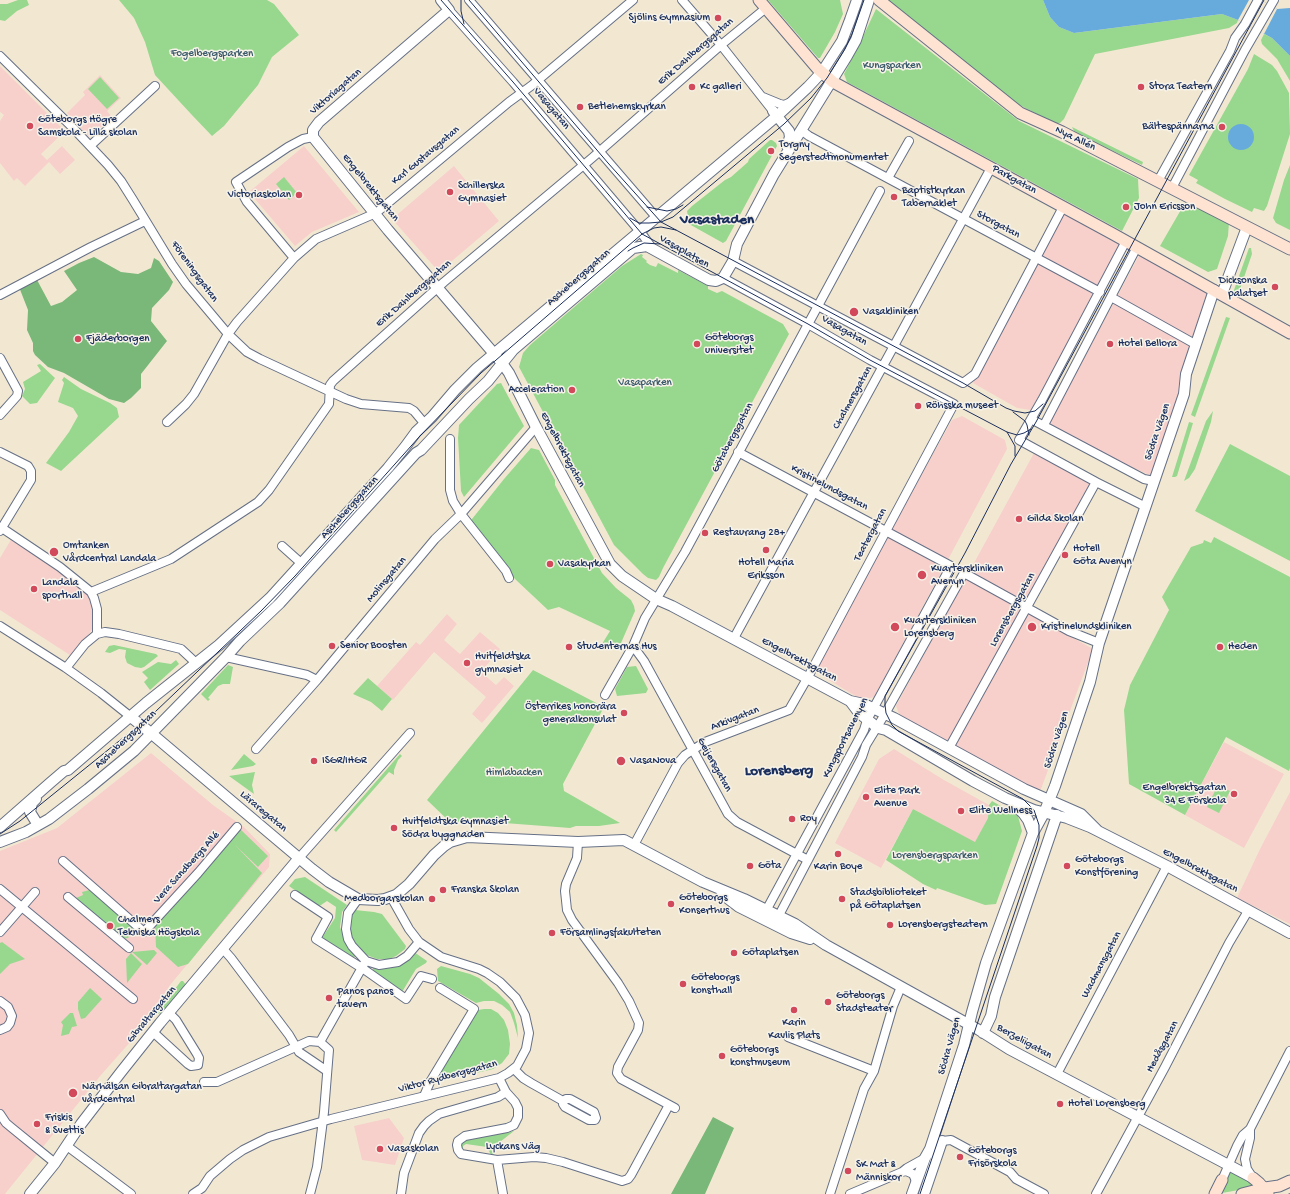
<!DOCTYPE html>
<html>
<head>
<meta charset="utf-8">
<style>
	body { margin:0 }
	canvas { display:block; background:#f2e8d1 }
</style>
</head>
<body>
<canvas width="1290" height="1194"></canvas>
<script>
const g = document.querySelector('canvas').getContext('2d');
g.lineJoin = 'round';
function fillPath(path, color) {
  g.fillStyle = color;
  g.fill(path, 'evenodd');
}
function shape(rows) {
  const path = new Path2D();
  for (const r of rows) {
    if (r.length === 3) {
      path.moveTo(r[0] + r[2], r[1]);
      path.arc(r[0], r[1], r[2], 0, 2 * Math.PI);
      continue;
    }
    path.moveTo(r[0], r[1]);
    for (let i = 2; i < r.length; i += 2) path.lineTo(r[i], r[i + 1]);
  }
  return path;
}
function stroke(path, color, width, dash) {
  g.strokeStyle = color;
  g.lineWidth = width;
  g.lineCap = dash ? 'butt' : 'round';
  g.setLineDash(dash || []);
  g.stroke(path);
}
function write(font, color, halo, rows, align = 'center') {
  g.font = font + ' "Gochi Hand",sans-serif';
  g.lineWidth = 3;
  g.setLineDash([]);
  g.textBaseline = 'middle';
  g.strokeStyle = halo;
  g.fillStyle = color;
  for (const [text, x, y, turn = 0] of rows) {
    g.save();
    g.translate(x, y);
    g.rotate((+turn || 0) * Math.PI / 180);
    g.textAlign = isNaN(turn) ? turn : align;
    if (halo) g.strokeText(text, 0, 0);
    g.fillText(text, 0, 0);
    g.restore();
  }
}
fillPath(shape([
	[0,66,65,131,41,154,48,161,47,160,62,146,75,160,60,174,49,162,25,186,17,178,14,181,0,163,0,121,4,115,0,112],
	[100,75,121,98,107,111,112,117,92,136,88,136,67,113,85,95,83,92],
	[304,146,359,212,312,232,295,246,249,192],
	[454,166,499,221,439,272,392,219],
	[1064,211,1121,241,1117,253,1031,410,1017,408,973,383],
	[1141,252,1212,292,1152,476,1098,453,1048,425],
	[962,416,1005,440,1007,449,943,569,874,697,862,700,819,674,818,666,887,537,952,420],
	[1034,453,1091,482,1023,610,1093,649,1041,789,1036,791,901,719,896,706],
	[12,538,53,564,93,597,94,610,93,628,73,657,0,610,0,558],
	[447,614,457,624,444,640,460,654,480,632,500,649,481,672,496,685,504,677,514,686,482,723,472,714,486,697,434,652,393,700,377,686,416,642,420,645],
	[1224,742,1284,774,1244,848,1185,815],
	[894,749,944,780,989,805,988,818,975,843,913,809,881,868,835,843,879,759],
	[151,753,213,805,244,827,270,854,269,867,170,985,140,1031,101,1075,5,1194,0,1194,0,851,57,828],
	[1290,792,1290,924,1237,898,1260,849],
	[389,1118,404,1138,395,1165,362,1160,354,1126]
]), '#f7d0cc');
fillPath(shape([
	[18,0,27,0,29,5,17,11,5,21,0,20,0,4,7,4],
	[119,0,267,0,274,4,299,35,272,57,258,85,224,126,212,136,191,114,155,75,145,42,134,18],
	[768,0,840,0,843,14,835,32,820,58,818,58],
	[880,0,1043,0,1050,17,1059,27,1074,33,1222,14,1238,20,1237,23,1229,28,1095,54,1064,119,1060,123,1054,123,1012,101],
	[876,9,1019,121,1138,179,1139,198,1122,231,847,82,844,74,860,43],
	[1264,34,1272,38,1290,56,1290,81,1277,59,1262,44,1261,40],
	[1254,54,1272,65,1277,71,1289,93,1290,134,1267,206,1264,211,1254,208,1252,212,1225,199,1196,183,1198,180,1189,175,1248,69],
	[100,77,119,98,107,109,88,89],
	[1072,127,1143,162,1142,165,1076,133,1074,131],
	[770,140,772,140,776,143,777,146,726,241,723,243,689,224,687,211,692,206,725,180,731,177,748,162,749,159],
	[1290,165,1290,230,1276,223,1273,218,1284,180],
	[284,177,297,193,289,200,276,184],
	[1186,201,1229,222,1228,236,1217,269,1208,272,1160,246],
	[1249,248,1251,248,1252,254,1240,289,1236,293,1234,292,1234,290],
	[641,254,643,255,642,257,647,261,646,262,650,265,656,267,658,263,678,273,678,270,708,286,708,289,717,293,722,291,783,324,789,334,663,568,659,577,656,580,648,578,643,574,614,545,519,367,523,353,530,345,622,266],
	[1226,317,1230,318,1195,417,1191,415],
	[40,364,55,378,37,403,30,404,22,396,25,389,23,382,41,371,37,365],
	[64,377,81,389,110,403,117,408,119,417,61,471,46,463,69,432,78,416,73,408,58,402,64,383,62,380],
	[501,383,524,426,464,497,461,491,458,438,459,425,497,384],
	[1213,411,1211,422,1195,469,1189,478,1184,481,1206,421],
	[1189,422,1193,423,1177,476,1175,477,1172,477],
	[1230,444,1290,476,1290,561,1195,511],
	[531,448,539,450,555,480,555,485,602,573,616,588,631,600,634,606,635,611,621,643,604,648,602,644,610,631,559,607,548,610,515,579,471,523,472,519,504,479],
	[1214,537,1290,577,1290,768,1289,771,1226,737,1185,815,1129,784,1124,710,1130,685,1169,610,1162,597,1191,547,1203,543,1204,540,1211,543],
	[114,645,156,654,158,656,144,667,141,668,135,667,127,663,125,657,126,650,119,649,110,653,105,652,109,646],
	[176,660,179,664,150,690,144,682,148,678,142,672,158,662,171,664],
	[228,665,233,667,230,684,223,684,218,686,208,698,210,699,208,701,201,694],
	[636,666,648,689,646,693,617,696,615,689,627,667],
	[533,670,604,707,563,784,564,791,620,823,599,826,576,826,570,828,478,821,461,821,452,824,427,800],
	[368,678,392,699,382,711,371,702,353,694],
	[244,754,256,764,253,766,231,770],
	[400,754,402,756,398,760,394,770,394,775,389,772,336,832,334,830],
	[255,772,252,785,254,794,229,776],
	[1218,785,1230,791,1219,813,1207,807],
	[992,801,1018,816,1022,831,996,904,985,905,937,888,936,890,923,884,886,860,913,809,975,842,988,818,989,805],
	[240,829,268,856,258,867,235,845,262,873,188,964,178,967,156,947,155,925],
	[305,877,347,905,342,912,340,927,345,942,355,956,354,958,352,959,322,938,335,918,336,907,327,901,318,907,289,886,295,879],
	[93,889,135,930,128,938,123,939,122,937,76,898,83,895,82,892],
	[355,910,374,912,382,914,406,946,405,949,396,956,389,959,377,959,364,954,354,942,348,928,353,912],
	[2,942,25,959,10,964,0,974,0,943],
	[154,950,157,953,147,965,132,952],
	[414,952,427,961,426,963,416,969,402,992,373,973,373,967,380,967],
	[131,953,142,964,127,983,126,959],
	[441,966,470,974,479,978,499,994,509,1004,514,1013,517,1025,518,1038,514,1023,510,1012,502,1005,494,1001,484,1001,476,1003,438,981,437,969],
	[181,981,183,981,186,985,162,1013,157,1014,159,1010],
	[90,988,102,999,85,1018,81,1019,78,1009,78,1002],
	[484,1009,491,1009,498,1013,504,1020,508,1030,510,1044,509,1054,502,1063,493,1069,434,1083,433,1082,478,1010],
	[70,1013,73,1013,77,1026,72,1027,69,1034,61,1036,63,1025,61,1022],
	[514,1131,496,1145,494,1155,491,1155,487,1147,466,1144,463,1146,463,1152,461,1149,461,1143,467,1139],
	[1231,1169,1237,1171,1254,1186,1250,1188,1222,1193]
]), '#98d88e');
fillPath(shape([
	[94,257,121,272,138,274,151,268,154,258,159,261,173,282,169,290,152,308,151,321,167,341,141,374,141,388,131,398,124,403,109,399,64,373,48,367,35,355,33,351,33,343,27,330,28,310,19,287,36,278,51,306,62,302,77,290,64,271,79,263],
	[713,1117,734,1128,705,1194,671,1194]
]), '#7ab879');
fillPath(shape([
	[1043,0,1261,0,1277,9,1290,8,1290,56,1272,38,1238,20,1222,14,1074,33,1059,27,1050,17],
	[1241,137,13]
]), '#67abdc');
fillPath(shape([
	[1249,0,1261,0,1277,9,1264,34,1238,20]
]), '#f2e8d1');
const minor = shape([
	[469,0,656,217],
	[682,0,721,45,773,111],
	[449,10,513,82,642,234,652,248],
	[0,56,73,128,108,165,121,181,133,200,172,264,186,284,228,334,247,352,260,359,346,399,361,404,409,408,414,411,424,423],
	[763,97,780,104,784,105,791,102],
	[801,130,809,136,1100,292],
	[90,146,155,86],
	[888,178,909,141],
	[1158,181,1230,51,1235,38,1245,24,1258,0],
	[1172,188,1245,50,1274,0],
	[1126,241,1042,400,1019,440,1096,482,1146,507],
	[294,258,247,202,236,182,288,147,303,139,313,137],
	[733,261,963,383,975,374,1063,207],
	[0,295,91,247,145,221],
	[1111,297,1195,344],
	[0,358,18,391,17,396,0,415],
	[1031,419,1144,479,1154,481],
	[167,422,186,404,194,394,228,334,237,322,294,258,316,239,376,213,509,102,531,86,633,0],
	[1044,425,1137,247],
	[450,439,450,490,453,501,461,514,506,571,509,578],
	[0,452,28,466,31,471,31,480,0,531],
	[738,452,951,566,867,720,864,730,768,907,766,910,762,913],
	[2,528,60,567,91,592,94,598,97,609,97,634,85,644,66,668],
	[282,546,301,563],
	[91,592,171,559,258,502,269,490,329,404,330,385,333,381,444,282,592,158,721,45,766,8],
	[0,626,66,668,101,693,131,717],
	[97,634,105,632,119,634,181,649,196,663],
	[734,638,901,333,991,168],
	[633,646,644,661,728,814,737,822,808,860],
	[226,657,307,675,317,680],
	[605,695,633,646,645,618,685,552,880,191],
	[949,748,1096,482],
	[256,749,317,680,435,539,461,514,536,427],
	[578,842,577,858,566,884,565,891,567,910,572,920,618,983,629,1001,639,1023,638,1030,618,1067,617,1073,621,1079,675,1108],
	[634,845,678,763,685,755,705,742,789,710,808,677,954,404,870,360,808,324,723,278],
	[299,858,410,733],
	[63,861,144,932,198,873,237,827],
	[0,889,133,999],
	[295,895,328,917,316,939,365,970,406,999,421,976,432,979],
	[68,897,129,948],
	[358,899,348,913,346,929,348,939,352,946,366,961,379,965,398,962,407,956,419,942],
	[776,921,862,757,866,745,885,714,964,573,1069,631,1099,643],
	[0,932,35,892],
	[223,949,231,958,289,1035,299,1052,327,1071],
	[0,1001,8,1007,12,1016,10,1023,7,1027,0,1030],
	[153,1032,188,1064,191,1066,198,1065,199,1058,197,1054,176,1020,169,1013],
	[788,1037,874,1071],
	[320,1042,364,964],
	[514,1069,523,1078,531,1083,563,1101,566,1099,570,1099,594,1112,596,1118,595,1120,589,1120,565,1107,563,1104,563,1101],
	[1057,1074,1167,866],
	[204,1082,217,1082,309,1041,320,1042,329,1050,324,1112,317,1167,310,1194],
	[506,1092,515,1102,518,1108,518,1117,514,1125,507,1128,465,1136,458,1141,457,1145,458,1150,461,1154,497,1160,534,1157,546,1158,563,1162,622,1181,628,1179,631,1175,669,1105],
	[424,1096,430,1082,474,1009,440,988],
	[0,1114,6,1123,12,1128,55,1163],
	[1250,1129,1250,1138,1245,1159,1247,1169,1253,1178],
	[942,1141,951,1140,1010,1172,1016,1179,1044,1194],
	[67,1146,131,1194],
	[497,1160,503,1194],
	[902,1172,906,1171,913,1174,916,1181],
	[1222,1180,1237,1146,1243,1135,1250,1129,1290,1051],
	[193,1194,202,1188,210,1176,230,1159,243,1150,269,1137,331,1119,499,1078,508,1073,517,1066,526,1049,529,1033,525,1015,516,998,500,982,487,973,479,969,441,957,419,942,409,929,391,897],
	[401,1194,404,1173,419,1133,424,1126,429,1121,439,1114,498,1097,506,1092,499,1078],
	[830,1194,864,1089,874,1071,893,1006,901,987],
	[850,1194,902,1172,907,1168,925,1158],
	[1096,1194,1165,1067,1229,943,1248,911]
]);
const tertiary = shape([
	[441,0,449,10,319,122,313,130,313,137,388,230,502,363,509,373,536,427,610,564,622,576,656,599,672,606,850,701,864,704,894,718,1024,789,1081,814,1098,831],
	[773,111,789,131,790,137,787,146],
	[1222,294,1247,227],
	[850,701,859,713,878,728,886,730,973,781,1005,798,1034,810,1067,818,1090,827,1167,866,1290,933],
	[131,717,152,734,312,869,329,882,358,899,378,900,385,899,396,895,409,884,434,855,444,846,450,842,467,837,578,842,624,840,703,882,744,899,795,924,826,945,979,1030,1009,1049,1253,1178],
	[36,799,32,803,30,812,38,825],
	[1014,805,1023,813,1028,820,1033,833],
	[0,827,50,783,64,771,68,770,146,703,219,645,270,598,388,468,405,447,416,432,432,417,455,390,477,368,777,116,808,87,822,72,842,41,850,20,857,0],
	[0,842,26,832,49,819,88,789,134,751,226,657,240,641,280,603,416,453,421,450,469,399,488,381,513,350,633,248,647,246,709,280,716,281,723,278,733,261,737,244,774,174,847,56,856,40,869,0],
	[722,894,739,907,791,933,810,939],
	[983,1033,991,1016,995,997,1057,815],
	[30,1194,55,1163,81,1124,121,1072,160,1023,299,858],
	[912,1194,925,1158,930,1149,964,1045,972,1012,986,963,1033,833,1044,813,1055,786,1090,682,1099,643,1184,394,1186,374,1214,290],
	[924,1194,942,1141]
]);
const secondary = shape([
	[759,0,817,68,833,82,1113,234,1290,333],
	[879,0,1020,113,1062,132,1290,249],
	[1253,1178,1259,1183,1268,1193],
	[1215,1194,1222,1180],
	[1242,1194,1265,1188,1279,1186,1290,1181]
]);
stroke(minor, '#667086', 10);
stroke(tertiary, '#667086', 12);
stroke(secondary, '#667086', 13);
stroke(minor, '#fff', 8);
stroke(tertiary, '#fff', 10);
stroke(secondary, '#fee3d2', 11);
stroke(shape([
	[441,0,513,82,642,234,808,324,870,360,1007,432,1017,435,1024,433,1031,429],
	[461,0,461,11,464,24],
	[469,0,608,163,661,222,963,383,1006,408,1014,411,1025,413,1035,411,1043,404],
	[647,207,667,211,676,209,683,205],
	[630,218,639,223,649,223,661,222,673,217,784,124,811,98,827,78,845,49,852,34,864,0],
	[628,251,633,248,644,243,660,244],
	[1013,412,1025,421,1027,425,1029,435],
	[1007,432,1015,446,1015,456],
	[0,834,20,821,155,712,261,611,295,576,420,436,481,373,642,234,654,228,661,227,676,230],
	[920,1194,1037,846,1039,838,1039,825,1034,810,1023,799,898,731,892,725,886,713,885,705,885,696,965,553,1011,464,1036,422,1264,0],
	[1289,1194,1290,1194]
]), '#1b2f5e', 1);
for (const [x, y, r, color] of [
	[718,18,4,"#d1495b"],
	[692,87,4,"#d1495b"],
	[1141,87,4,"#d1495b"],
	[580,107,4,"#d1495b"],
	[30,126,4,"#d1495b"],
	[1222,127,4,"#d1495b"],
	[771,151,4,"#d1495b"],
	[450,192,4,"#d1495b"],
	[299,195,4,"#d1495b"],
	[894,197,4,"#d1495b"],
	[1126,207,4,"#d1495b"],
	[1275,287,4,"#d1495b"],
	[854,312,5,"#d1495b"],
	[78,339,4,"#d1495b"],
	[697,344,4,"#d1495b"],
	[1110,344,4,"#d1495b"],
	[572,390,4,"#d1495b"],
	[918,406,4,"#d1495b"],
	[1019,519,4,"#d1495b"],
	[705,533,4,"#d1495b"],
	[766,550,4,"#d1495b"],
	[54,552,5,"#d1495b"],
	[1065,555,4,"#d1495b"],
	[550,564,4,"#d1495b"],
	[922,575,5,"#d1495b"],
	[34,589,4,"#d1495b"],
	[895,627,5,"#d1495b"],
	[1032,627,5,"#d1495b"],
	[332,646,4,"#d1495b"],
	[569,647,4,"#d1495b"],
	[1220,647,4,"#d1495b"],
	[467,663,4,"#d1495b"],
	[624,713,4,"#d1495b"],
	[314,761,4,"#d1495b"],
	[621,761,5,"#d1495b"],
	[1234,794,4,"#d1495b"],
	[866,797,4,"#d1495b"],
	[961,811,4,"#d1495b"],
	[792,819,4,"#d1495b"],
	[394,828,4,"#d1495b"],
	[838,854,4,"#d1495b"],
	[750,866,4,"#d1495b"],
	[1067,866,4,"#d1495b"],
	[443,890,4,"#d1495b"],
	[432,899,4,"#d1495b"],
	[842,899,4,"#d1495b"],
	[671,904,4,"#d1495b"],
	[890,925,4,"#d1495b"],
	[110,926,4,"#d1495b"],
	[552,933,4,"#d1495b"],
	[734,953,4,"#d1495b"],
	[683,984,4,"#d1495b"],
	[329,998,4,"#d1495b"],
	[828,1002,4,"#d1495b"],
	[794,1010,4,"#d1495b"],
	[722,1056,4,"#d1495b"],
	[73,1093,5,"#d1495b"],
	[1060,1104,4,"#d1495b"],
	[37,1124,4,"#d1495b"],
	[380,1149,4,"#d1495b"],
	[960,1157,4,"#d1495b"],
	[848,1171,4,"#d1495b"]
]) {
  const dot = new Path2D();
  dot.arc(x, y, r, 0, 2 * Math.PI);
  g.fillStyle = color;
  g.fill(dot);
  stroke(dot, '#f7f3e8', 1.5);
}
write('11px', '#1b2f5e', '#f7f3e8', [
	["Sjölins Gymnasium",710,18,"right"],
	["Kc galleri",700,87],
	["Stora Teatern",1149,87],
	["Betlehemskyrkan",588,107],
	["Göteborgs Högre",38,120],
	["Samskola - Lilla skolan",38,133],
	["Bältespännarna",1214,127,"right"],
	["Torgny",779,145],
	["Segerstedtmonumentet",779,158],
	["Schillerska",458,186],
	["Gymnasiet",458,199],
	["Baptistkyrkan",902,191],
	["Tabernaklet",902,204],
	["Victoriaskolan",291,195,"right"],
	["John Ericsson",1134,207],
	["Dicksonska",1267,281,"right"],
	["palatset",1267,294,"right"],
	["Vasakliniken",863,312],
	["Göteborgs",705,338],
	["universitet",705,351],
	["Fjäderborgen",86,339],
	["Hotel Bellora",1118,344],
	["Acceleration",564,390,"right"],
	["Röhsska museet",926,406],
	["Gilda Skolan",1027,519],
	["Restaurang 28+",713,533],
	["Omtanken",63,546],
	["Vårdcentral Landala",63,559],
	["Hotell",1073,549],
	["Göta Avenyn",1073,562],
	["Hotell Maria",766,563,"center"],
	["Eriksson",766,576,"center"],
	["Vasakyrkan",558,564],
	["Kvarterskliniken",931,569],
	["Avenyn",931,582],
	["Landala",42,583],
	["sporthall",42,596],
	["Kvarterskliniken",904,621],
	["Lorensberg",904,634],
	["Kristinelundskliniken",1041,627],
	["Senior Boosten",340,646],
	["Studenternas Hus",577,647],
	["Heden",1228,647],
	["Hvitfeldtska",475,657],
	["gymnasiet",475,670],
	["Österrikes honorära",616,707,"right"],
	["generalkonsulat",616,720,"right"],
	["ISGR/IHGR",322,761],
	["VasaNova",630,761],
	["Engelbrektsgatan",1226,788,"right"],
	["34 E Förskola",1226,801,"right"],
	["Elite Park",874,791],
	["Avenue",874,804],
	["Elite Wellness",969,811],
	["Roy",800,819],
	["Hvitfeldtska Gymnasiet",402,822],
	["Södra byggnaden",402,835],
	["Göteborgs",1075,860],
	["Konstförening",1075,873],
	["Göta",758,866],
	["Karin Boye",838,867,"center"],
	["Franska Skolan",451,890],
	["Stadsbiblioteket",850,893],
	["på Götaplatsen",850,906],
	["Göteborgs",679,898],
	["Konserthus",679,911],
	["Medborgarskolan",424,899,"right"],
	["Chalmers",118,920],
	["Tekniska Högskola",118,933],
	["Lorensbergsteatern",898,925],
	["Församlingsfakulteten",560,933],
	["Götaplatsen",742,953],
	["Göteborgs",691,978],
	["konsthall",691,991],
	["Panos panos",337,992],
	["tavern",337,1005],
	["Göteborgs",836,996],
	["Stadsteater",836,1009],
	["Karin",794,1023,"center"],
	["Kavlis Plats",794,1036,"center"],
	["Göteborgs",730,1050],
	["konstmuseum",730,1063],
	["Närhälsan Gibraltargatan",82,1087],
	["vårdcentral",82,1100],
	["Hotel Lorensberg",1068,1104],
	["Friskis",45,1118],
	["& Svettis",45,1131],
	["Vasaskolan",388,1149],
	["Göteborgs",968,1151],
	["Frisörskola",968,1164],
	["SK Mat &",856,1165],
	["Människor",856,1178]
], 'left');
write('11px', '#1b2f5e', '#f7f3e8', [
	["Erik Dahlbergsgatan",696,52,-41],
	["Viktoriagatan",336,92,-41],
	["Vasagatan",551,109,50],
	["Nya Allén",1075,139,26],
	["Karl Gustavsgatan",426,156,-40],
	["Parkgatan",1014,180,29],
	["Engelbrektsgatan",370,188,51],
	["Storgatan",998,225,28],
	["Vasaplatsen",684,252,30],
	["Föreningsgatan",194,272,54],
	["Aschebergsgatan",579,278,-41],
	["Erik Dahlbergsgatan",414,294,-41],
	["Vasagatan",844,331,30],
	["Chalmersgatan",853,398,-61],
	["Södra Vägen",1158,432,-71],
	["Götabergsgatan",733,438,-62],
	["Engelbrektsgatan",562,450,62],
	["Kristinelundsgatan",829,488,28],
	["Aschebergsgatan",350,508,-48],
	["Teatergatan",871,535,-62],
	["Molinsgatan",387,580,-50],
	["Lorensbergsgatan",1013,610,-61],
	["Engelbrektsgatan",799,660,28],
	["Arkivgatan",735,719,-21],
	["Kungsportsavenyen",846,738,-63],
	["Aschebergsgatan",126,740,-43],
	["Södra Vägen",1057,740,-72],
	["Geijersgatan",714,765,61],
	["Läraregatan",263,812,40],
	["Vera Sandbergs Allé",187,868,-48],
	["Engelbrektsgatan",1200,871,28],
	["Wadmansgatan",1102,965,-62],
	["Gibraltargatan",152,1015,-50],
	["Berzeliigatan",1024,1042,29],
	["Södra Vägen",950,1046,-74],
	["Hedåsgatan",1163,1047,-62],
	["Viktor Rydbergsgatan",448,1077,-15],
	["Lyckans Väg",513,1147]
]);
write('11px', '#3a596a', '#f7f3e8', [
	["Fogelbergsparken",212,54],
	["Kungsparken",892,66],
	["Vasaparken",645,383],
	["Himlabacken",514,773],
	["Lorensbergsparken",935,856]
]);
write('bold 15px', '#1b2f5e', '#f7f3e8', [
	["Vasastaden",717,221],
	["Lorensberg",779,772]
]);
</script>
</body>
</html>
